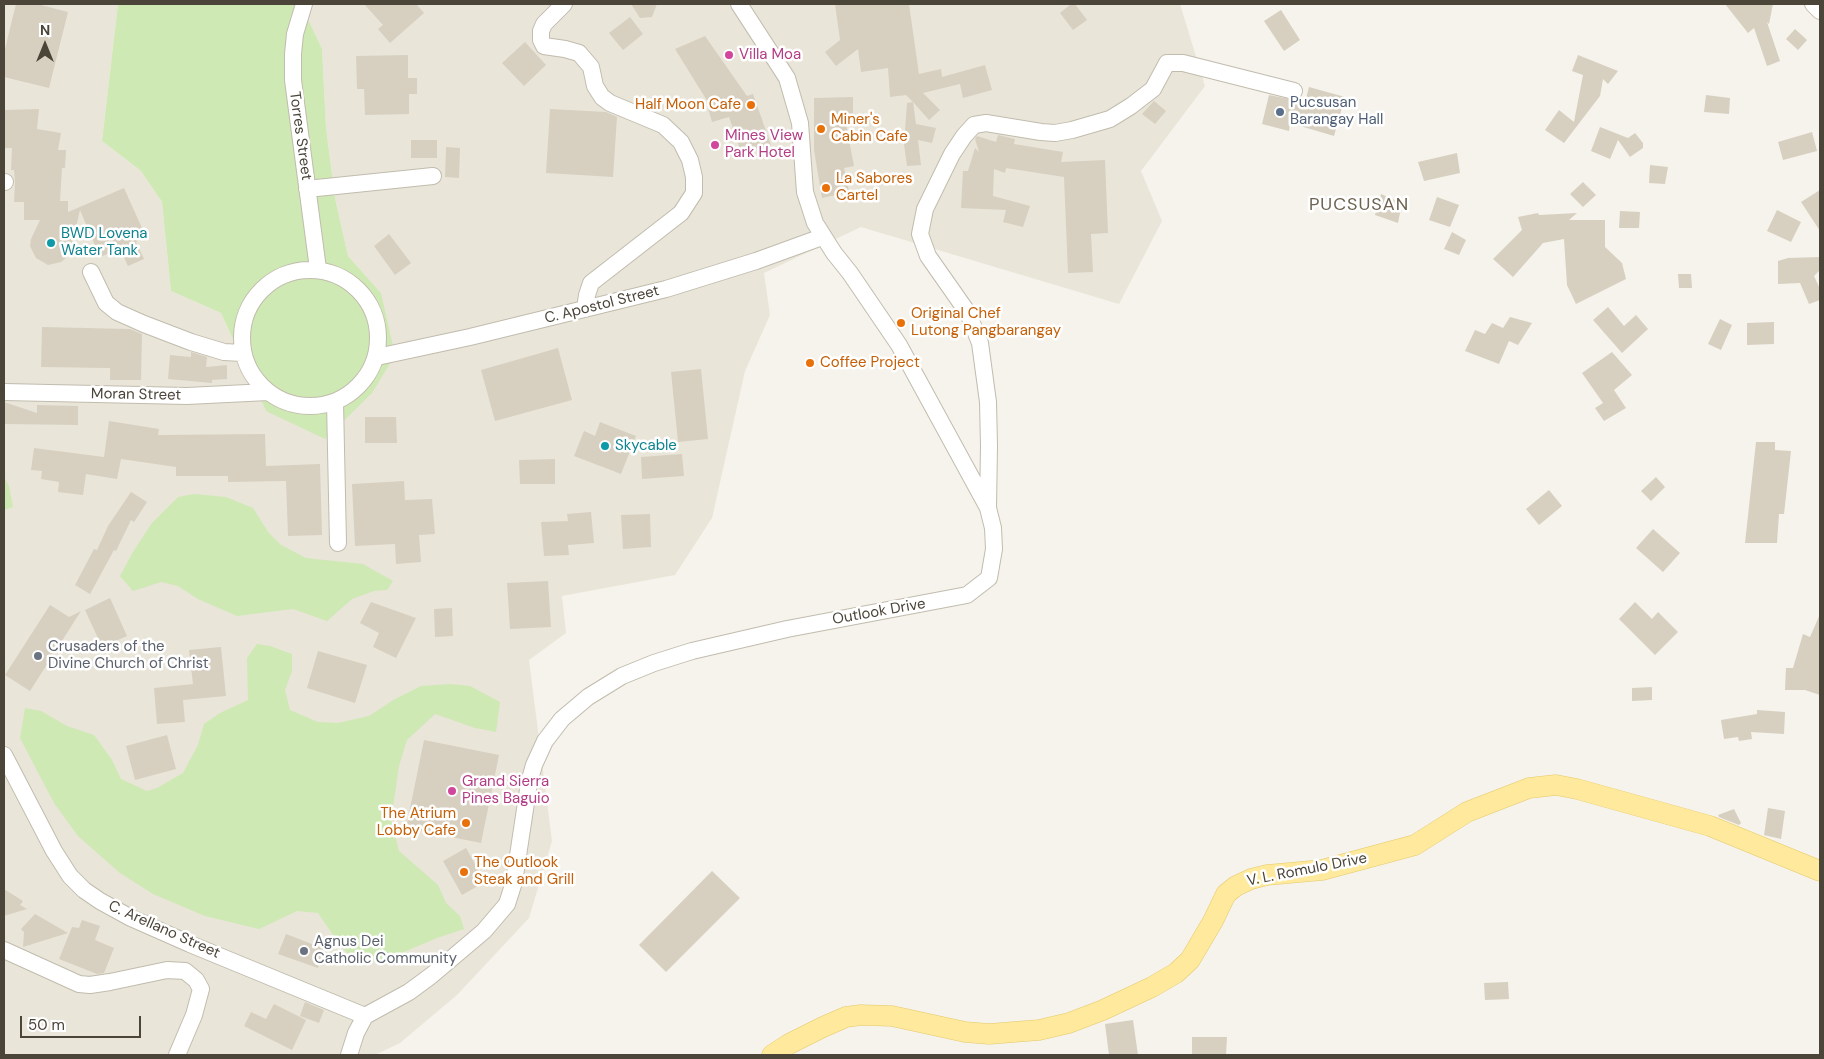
<!DOCTYPE html>
<html>
<head>
<meta charset="utf-8">
<style>
	body { margin:0 }
	#map { position:relative; width:1824px; height:1059px; overflow:hidden; background:#f5f3eb; font-family:"DM Sans",sans-serif }
	canvas { display:block }
	.frame { position:absolute; inset:0; border:5px solid #4a4439; pointer-events:none }
	.north { position:absolute; left:20px; top:20px; width:50px; height:50px; -webkit-text-stroke:4px #fff; paint-order:stroke; rotate:0deg; font-size:14px; font-weight:700; line-height:20px; text-align:center; color:#4a4439 }
	.north::after { content:''; display:block; margin:auto; width:18px; height:22px; background:#4a4439; clip-path:polygon(50% 0,100% 100%,50% 72%,0 100%) }
	.scale { position:absolute; left:20px; top:1016px; width:121px; height:22px; box-sizing:border-box; border:2px solid #4a4439; border-top:0; padding-left:6px; font-size:15px; line-height:18px; white-space:nowrap; color:#4a4439; -webkit-text-stroke:4px #fff; paint-order:stroke }
</style>
</head>
<body>
<div id="map">
<canvas width="1824" height="1059"></canvas>
<div class="frame"></div>
<div class="north">N</div>
<div class="scale">50 m</div>
</div>
<script>
const g = document.querySelector('canvas').getContext('2d');
g.lineJoin = 'round';
function fillPath(path, color) {
  g.fillStyle = color;
  g.fill(path, 'evenodd');
}
function shape(rows) {
  const path = new Path2D();
  for (const r of rows) {
    if (r.length === 3) {
      path.moveTo(r[0] + r[2], r[1]);
      path.arc(r[0], r[1], r[2], 0, 2 * Math.PI);
      continue;
    }
    path.moveTo(r[0], r[1]);
    for (let i = 2; i < r.length; i += 2) path.lineTo(r[i], r[i + 1]);
  }
  return path;
}
function stroke(path, color, width, dash) {
  g.strokeStyle = color;
  g.lineWidth = width;
  g.lineCap = dash ? 'butt' : 'round';
  g.setLineDash(dash || []);
  g.stroke(path);
}
function write(font, color, halo, rows, align = 'center') {
  g.font = font + ' "DM Sans",sans-serif';
  g.lineWidth = 5;
  g.setLineDash([]);
  g.textBaseline = 'middle';
  g.strokeStyle = halo;
  g.fillStyle = color;
  for (const [text, x, y, turn = 0] of rows) {
    g.save();
    g.translate(x, y);
    g.rotate((+turn || 0) * Math.PI / 180);
    g.textAlign = isNaN(turn) ? turn : align;
    if (halo) g.strokeText(text, 0, 0);
    g.fillText(text, 0, 0);
    g.restore();
  }
}
fillPath(shape([
	[4,4,118,4,102,141,141,171,162,202,171,291,221,313,266,411,381,293,348,256,335,198,326,128,322,49,301,4,1180,4,1205,86,1141,171,1162,221,1119,304,861,227,764,273,770,315,745,371,712,518,675,575,562,596,566,633,529,660,552,841,529,918,457,995,400,1043,375,1055,4,1055]
]), '#e9e5d9');
fillPath(shape([
	[118,4,301,4,322,49,326,128,335,198,348,256,381,293,395,355,372,393,325,439,266,411,221,313,171,291,162,202,141,171,102,141],
	[4,477,9,486,13,507,4,510],
	[194,494,226,497,253,508,268,532,281,545,306,558,363,564,393,581,387,590,374,591,352,599,327,621,293,609,237,616,198,599,178,586,161,582,133,591,120,576,133,552,152,523,178,497],
	[257,644,270,646,292,654,292,671,285,690,290,710,318,722,338,723,369,716,395,699,421,686,450,684,470,686,500,702,496,732,475,728,435,714,407,740,399,766,391,820,399,851,438,885,446,903,460,916,464,929,437,938,380,962,355,961,340,945,318,913,297,911,259,929,205,916,153,894,120,873,78,836,54,803,20,738,25,708,41,711,67,726,94,735,112,760,121,779,147,791,157,788,183,773,198,745,204,724,220,713,248,700,247,658]
]), '#cee9b4');
fillPath(shape([
	[16,4,37,4,68,12,49,88,4,77,4,53],
	[364,4,416,4,424,13,390,43,378,29,383,25],
	[631,4,657,4,652,17,640,18],
	[835,4,909,4,919,74,941,69,942,77,985,65,992,90,963,98,960,84,923,93,940,110,929,120,913,102,916,124,936,128,932,143,918,140,921,165,907,166,904,144,907,103,913,102,906,95,890,97,888,68,861,72,858,49,836,66,825,52,840,40],
	[1071,4,1075,4,1087,20,1073,30,1060,13],
	[1725,4,1773,4,1769,24,1767,22,1780,61,1767,66,1754,28,1748,33],
	[1281,10,1300,40,1284,51,1264,21],
	[630,17,643,34,623,50,609,33],
	[1795,29,1807,40,1798,50,1786,39],
	[705,36,747,96,753,94,771,145,742,155,729,117,712,122,708,108,711,107,675,49],
	[525,42,546,65,524,86,502,63],
	[408,55,408,78,417,78,417,94,409,94,409,114,365,115,364,89,357,89,356,56],
	[1578,55,1618,71,1608,84,1603,79,1600,96,1564,143,1545,130,1559,110,1574,122,1583,75,1572,71],
	[1309,87,1345,97,1334,136,1290,123,1289,131,1262,124,1269,95,1305,102],
	[1706,95,1730,98,1729,114,1704,112],
	[853,97,853,124,846,124,854,166,844,168,849,192,822,198,814,150,814,98],
	[1154,101,1166,111,1155,124,1142,114],
	[39,109,37,129,61,133,58,150,66,150,65,168,62,168,60,201,68,201,68,212,124,188,146,237,136,242,144,259,128,266,120,249,100,257,80,210,70,252,66,258,61,262,48,265,36,258,30,246,31,239,40,220,24,220,24,202,14,202,15,182,14,170,11,170,12,148,4,148,4,110],
	[550,109,606,112,617,117,613,177,546,173],
	[1600,127,1628,138,1635,133,1643,143,1643,148,1630,157,1618,140,1610,159,1591,151],
	[1812,132,1817,151,1783,160,1778,142],
	[998,135,1015,139,1014,144,1063,152,1061,162,1105,160,1108,233,1091,234,1093,272,1068,273,1064,177,1006,168,1005,173,994,169,993,196,1030,206,1023,227,1003,222,1006,210,961,208,963,171,968,171,975,148,979,152,975,139,977,136,996,142],
	[411,140,437,140,437,158,411,158],
	[446,147,460,148,459,178,445,177],
	[1457,153,1460,173,1424,181,1418,162],
	[1650,165,1668,167,1665,184,1649,183],
	[1583,182,1596,195,1583,207,1570,194],
	[1820,190,1820,231,1801,202],
	[1381,194,1402,203,1398,223,1375,215],
	[1437,197,1459,205,1450,227,1429,220],
	[1777,210,1801,222,1791,242,1767,231],
	[1620,211,1640,212,1639,228,1619,228],
	[1538,213,1539,215,1577,213,1569,220,1605,220,1605,247,1622,263,1626,279,1576,304,1567,285,1564,239,1543,243,1513,277,1493,259,1522,230,1518,217],
	[1452,232,1466,240,1459,255,1444,249],
	[389,234,411,263,395,275,374,246],
	[1820,257,1820,270,1814,276,1820,289,1820,300,1809,304,1800,283,1778,284,1778,261,1788,258],
	[1678,274,1691,274,1692,288,1679,288],
	[1608,307,1624,326,1636,315,1648,329,1622,353,1593,320],
	[1510,317,1532,323,1518,345,1509,341,1499,364,1465,351,1475,330,1485,334,1492,323,1503,328],
	[1720,319,1732,325,1721,350,1708,344],
	[1774,322,1774,344,1747,345,1747,323],
	[42,327,130,329,142,334,141,380,110,380,110,368,41,367],
	[558,348,572,400,495,421,481,370],
	[191,352,207,357,206,367,227,365,227,379,212,380,212,383,168,379,170,355,191,357],
	[1612,352,1632,375,1614,390,1626,408,1604,421,1595,408,1603,403,1582,373],
	[701,369,708,439,678,442,671,372],
	[4,402,37,413,37,405,78,406,78,425,4,424],
	[365,417,396,417,397,443,365,443],
	[109,421,159,429,158,435,265,434,266,466,320,464,322,535,288,536,286,481,228,482,228,476,176,476,176,467,121,459,117,479,86,474,83,495,58,492,59,482,41,479,42,471,31,470,34,448,104,457],
	[600,422,636,436,621,474,574,456,584,431,595,436],
	[1756,442,1775,442,1775,450,1791,451,1784,514,1779,514,1777,543,1745,543],
	[682,454,684,476,642,479,641,457],
	[555,459,555,484,520,484,519,460],
	[1656,477,1665,487,1651,501,1641,491],
	[404,481,405,500,432,499,435,534,419,535,421,562,396,564,395,544,355,546,352,484],
	[1549,490,1562,506,1539,525,1526,509],
	[131,492,147,502,134,522,131,520,116,551,114,550,90,594,75,585,94,549,97,550,108,526],
	[591,512,594,543,568,545,569,555,544,556,541,522,568,521,567,514],
	[650,514,651,547,623,549,621,515],
	[1653,529,1680,553,1663,572,1636,548],
	[548,581,551,627,510,629,507,583],
	[110,598,127,636,102,647,85,610],
	[371,602,416,618,396,658,373,647,379,633,360,623],
	[1635,602,1652,619,1658,612,1678,632,1655,655,1619,619],
	[50,605,69,617,81,611,30,691,5,675],
	[452,608,453,636,435,637,434,609],
	[1820,614,1820,695,1805,690,1785,690,1786,668,1793,668,1803,634,1810,637],
	[221,647,226,696,183,700,185,722,157,724,154,688,193,684,189,650],
	[318,651,367,665,355,703,307,688],
	[1652,687,1652,700,1632,701,1632,688],
	[1757,710,1785,712,1784,734,1751,732,1752,739,1739,741,1738,737,1724,739,1721,720,1757,714],
	[167,735,176,769,135,780,126,746],
	[424,740,499,755,481,843,406,828],
	[1768,808,1785,811,1781,839,1764,835],
	[1734,809,1741,823,1739,825,1719,817,1718,815],
	[466,848,485,882,462,895,443,861],
	[712,871,740,898,666,972,639,945],
	[4,889,23,901,20,905,27,909,4,916],
	[35,914,68,933,23,947,24,932,21,929],
	[82,920,100,926,95,940,114,948,104,973,97,974,59,959,72,927,79,928],
	[286,934,325,949,318,968,278,954],
	[1508,982,1509,999,1485,1000,1484,983],
	[305,1002,324,1010,319,1023,300,1016],
	[274,1004,306,1020,292,1050,244,1026,251,1012,266,1019],
	[1133,1020,1138,1055,1109,1055,1105,1024],
	[1192,1037,1227,1037,1226,1055,1192,1055]
]), '#d7d0c0');
const minor = shape([
	[304,4,295,34,293,54,293,80,318,269],
	[564,4,544,24,541,31,541,40,544,46,565,49,579,53,591,67,595,86,602,97,610,103,663,125,681,142,690,160,694,177,694,193,681,213,591,283,587,295,585,309],
	[1813,4,1820,11],
	[4,182,5,182],
	[307,189,433,176],
	[310,338,68],
	[91,272,106,303,117,312,144,324,191,342,224,352,242,353],
	[377,357,470,337,666,289,756,261,822,237],
	[4,392,187,396,268,392],
	[335,402,338,543],
	[988,508,989,446,988,402,980,343,968,313,928,256,920,234,925,209,952,154,964,136,974,125,986,123,1041,132,1055,133,1072,130,1110,119,1131,106,1153,89,1167,63,1183,63,1294,91],
	[4,755,54,851,70,876,84,890,100,901,131,918,190,944,365,1016],
	[4,950,79,984,90,985,110,982,167,970,185,971,196,980,201,989,194,1015,177,1055],
	[349,1055,356,1033,365,1016,409,992,432,975,484,931,507,904,514,882,529,783,534,765,545,741,562,719,588,697,622,676,654,663,692,651,787,629,967,595,989,578,994,549,993,528,988,508,899,345,850,273,834,253,815,223,805,192,800,123,787,78,739,4]
]);
const major = shape([
	[772,1055,789,1044,823,1027,846,1017,861,1015,892,1016,965,1032,989,1034,1039,1030,1069,1023,1103,1010,1152,987,1176,973,1190,960,1213,921,1226,894,1236,886,1251,879,1267,875,1322,870,1415,845,1467,812,1529,788,1556,785,1577,789,1710,826,1820,871]
]);
stroke(minor, '#c1bcad', 18);
stroke(major, '#e5c96a', 21);
stroke(minor, '#fff', 16);
stroke(major, '#fee99c', 20);
for (const [x, y, r, color] of [
	[729,55,5,"#d1479c"],
	[751,105,5,"#e8710a"],
	[1280,112,5,"#5c6f8a"],
	[821,129,5,"#e8710a"],
	[715,145,5,"#d1479c"],
	[826,188,5,"#e8710a"],
	[51,243,5,"#0f9aa8"],
	[901,323,5,"#e8710a"],
	[810,363,5,"#e8710a"],
	[605,446,5,"#0f9aa8"],
	[38,656,5,"#6b7280"],
	[452,791,5,"#d1479c"],
	[466,823,5,"#e8710a"],
	[464,872,5,"#e8710a"],
	[304,951,5,"#6b7280"]
]) {
  const dot = new Path2D();
  dot.arc(x, y, r, 0, 2 * Math.PI);
  g.fillStyle = color;
  g.fill(dot);
  stroke(dot, '#fff', 2);
}
write('15px', '#b23c85', '#fff', [
	["Villa Moa",739,55],
	["Mines View",725,136],
	["Park Hotel",725,153],
	["Grand Sierra",462,782],
	["Pines Baguio",462,799]
], 'left');
write('15px', '#4e5e75', '#fff', [
	["Pucsusan",1290,103],
	["Barangay Hall",1290,120]
], 'left');
write('15px', '#c56008', '#fff', [
	["Half Moon Cafe",741,105,"right"],
	["Miner's",831,120],
	["Cabin Cafe",831,137],
	["La Sabores",836,179],
	["Cartel",836,196],
	["Original Chef",911,314],
	["Lutong Pangbarangay",911,331],
	["Coffee Project",820,363],
	["The Atrium",456,814,"right"],
	["Lobby Cafe",456,831,"right"],
	["The Outlook",474,863],
	["Steak and Grill",474,880]
], 'left');
write('15px', '#4a4439', '#fff', [
	["Torres Street",300,136,82],
	["C. Apostol Street",602,305,-14],
	["Moran Street",136,395,1],
	["Outlook Drive",879,612,-10],
	["V. L. Romulo Drive",1307,870,-11],
	["C. Arellano Street",164,930,24]
]);
write('15px', '#0d838f', '#fff', [
	["BWD Lovena",61,234],
	["Water Tank",61,251],
	["Skycable",615,446]
], 'left');
write('15px', '#5b616d', '#fff', [
	["Crusaders of the",48,647],
	["Divine Church of Christ",48,664],
	["Agnus Dei",314,942],
	["Catholic Community",314,959]
], 'left');
g.letterSpacing = '1px';
write('18px', '#6d6350', '#fff', [
	["PUCSUSAN",1359,205]
]);
g.letterSpacing = '0px';
</script>
</body>
</html>
